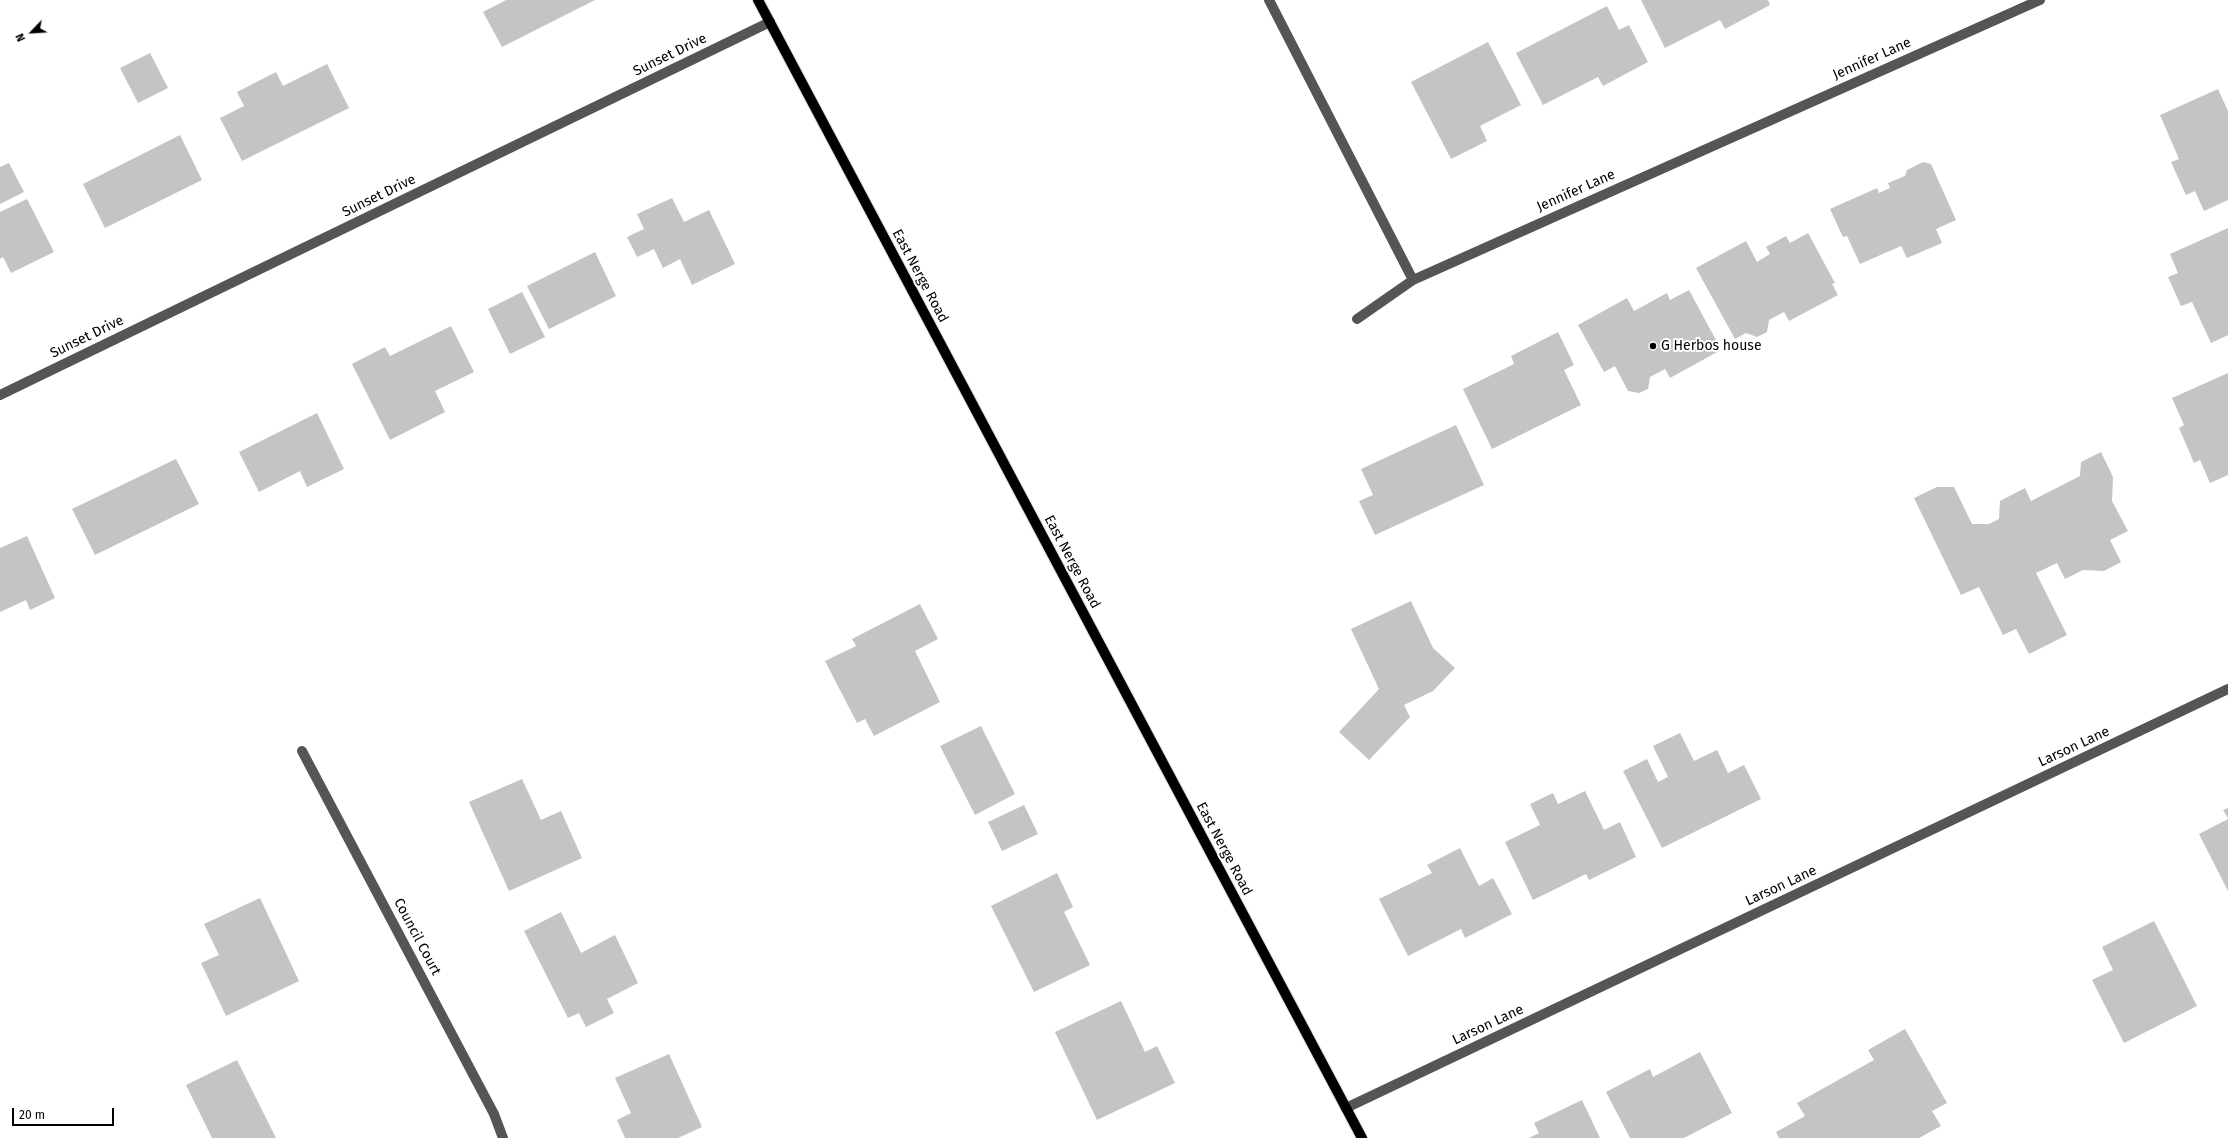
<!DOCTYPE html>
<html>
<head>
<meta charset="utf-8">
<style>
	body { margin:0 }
	#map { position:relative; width:2228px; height:1138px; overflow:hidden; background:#fff; font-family:"Fira Sans",sans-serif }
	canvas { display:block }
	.north { position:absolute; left:12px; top:12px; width:40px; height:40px; -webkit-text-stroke:3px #fff; paint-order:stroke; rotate:245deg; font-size:11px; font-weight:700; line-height:16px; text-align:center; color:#000 }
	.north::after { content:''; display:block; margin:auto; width:14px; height:18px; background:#000; clip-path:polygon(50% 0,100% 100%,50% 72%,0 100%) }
	.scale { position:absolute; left:12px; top:1108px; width:102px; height:18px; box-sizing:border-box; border:2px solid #000; border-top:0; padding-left:5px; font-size:12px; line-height:14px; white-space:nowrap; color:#000; -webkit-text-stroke:3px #fff; paint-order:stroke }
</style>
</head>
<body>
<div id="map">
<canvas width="2228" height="1138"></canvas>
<div class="north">N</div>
<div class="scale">20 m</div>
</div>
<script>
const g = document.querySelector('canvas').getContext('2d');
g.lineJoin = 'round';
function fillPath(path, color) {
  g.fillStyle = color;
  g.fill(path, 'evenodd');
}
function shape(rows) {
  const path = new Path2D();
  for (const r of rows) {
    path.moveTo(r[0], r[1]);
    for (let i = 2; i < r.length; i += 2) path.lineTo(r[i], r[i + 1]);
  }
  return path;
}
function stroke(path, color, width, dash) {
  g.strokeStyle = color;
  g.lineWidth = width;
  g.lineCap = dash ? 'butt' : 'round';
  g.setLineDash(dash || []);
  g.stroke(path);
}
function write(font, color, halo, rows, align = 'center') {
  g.font = font + ' "Fira Sans",sans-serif';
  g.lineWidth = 4;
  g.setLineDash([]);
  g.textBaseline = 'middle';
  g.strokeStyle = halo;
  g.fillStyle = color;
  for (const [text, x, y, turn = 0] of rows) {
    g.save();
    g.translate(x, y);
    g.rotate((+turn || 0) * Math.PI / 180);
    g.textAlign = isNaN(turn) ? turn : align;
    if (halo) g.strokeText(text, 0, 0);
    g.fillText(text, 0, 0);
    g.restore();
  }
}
fillPath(shape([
	[506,0,595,0,502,47,483,12],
	[1641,0,1768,0,1770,5,1725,29,1720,20,1665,48],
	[1607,6,1619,30,1629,25,1648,62,1603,86,1598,77,1543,105,1516,53],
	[1488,42,1521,105,1480,126,1487,141,1451,159,1411,82],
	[150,53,168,88,138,103,120,68],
	[327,64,349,108,242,161,220,118,244,106,237,92,276,72,283,86],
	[2218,89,2228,111,2228,200,2204,211,2195,191,2186,195,2171,162,2179,159,2160,115],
	[180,135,202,180,105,228,83,184],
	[1923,162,1931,164,1956,220,1936,229,1942,243,1907,258,1901,246,1860,264,1847,236,1843,237,1830,209,1877,188,1879,193,1890,188,1888,183,1905,176,1907,170],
	[9,163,24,192,0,204,0,167],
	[672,198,684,222,709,210,735,264,692,285,680,259,663,268,654,249,637,257,627,237,644,229,637,214],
	[27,199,54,252,11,273,3,257,0,259,0,212],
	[2228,228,2228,335,2211,343,2192,302,2181,306,2168,277,2178,273,2170,254],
	[1808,233,1835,283,1832,284,1838,295,1789,321,1784,312,1769,320,1767,332,1757,337,1746,333,1735,339,1696,268,1746,241,1757,262,1770,254,1766,247,1786,236,1790,243],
	[595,252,616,296,549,329,527,286],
	[1689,290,1716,340,1713,341,1719,351,1670,378,1665,369,1650,377,1648,389,1639,393,1628,391,1615,366,1604,372,1578,325,1627,298,1634,311,1667,293,1670,300],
	[522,292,545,337,510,354,488,309],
	[451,326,474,372,435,391,445,412,390,440,352,364,385,347,390,356],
	[1558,332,1574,365,1564,370,1581,405,1492,449,1463,389,1514,364,1511,356],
	[2228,373,2228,475,2210,483,2200,460,2194,463,2179,428,2184,425,2172,398],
	[317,413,344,469,307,487,300,471,259,492,239,452],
	[1456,425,1484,485,1375,535,1359,501,1373,495,1361,469],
	[2101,452,2113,477,2112,501,2128,531,2110,540,2121,562,2104,571,2083,570,2065,579,2057,563,2036,573,2067,635,2029,654,2016,629,2003,635,1979,587,1961,595,1914,498,1937,487,1954,487,1972,524,1989,524,1999,519,2000,501,2025,488,2031,501,2080,476,2081,462],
	[176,459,199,504,95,555,72,509],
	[27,536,55,598,30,610,26,600,0,612,0,548],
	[1411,601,1433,648,1455,668,1433,691,1404,705,1410,717,1369,760,1339,732,1379,689,1351,629],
	[920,604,938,639,915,651,940,702,874,736,865,719,857,723,825,661,856,646,852,639],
	[981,726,1015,794,975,815,940,746],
	[1680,733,1694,761,1717,750,1728,773,1744,765,1761,799,1662,848,1623,771,1647,759,1658,782,1668,777,1653,746],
	[522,779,541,820,561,811,582,858,509,891,469,802],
	[1585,791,1604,830,1620,822,1636,857,1589,880,1586,874,1533,900,1505,842,1540,825,1530,804,1553,793,1558,804],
	[1024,805,1038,834,1002,851,988,822],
	[2228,808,2228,818,2223,810],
	[2228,819,2228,891,2199,834],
	[1460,848,1479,886,1493,878,1512,914,1465,938,1461,929,1408,956,1379,899,1432,873,1427,865],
	[1057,873,1073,907,1064,912,1090,965,1034,992,991,906],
	[260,898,299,981,226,1016,201,963,219,955,204,924],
	[561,912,581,953,615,935,638,983,607,999,614,1013,586,1027,579,1013,568,1018,524,931],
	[2154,921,2197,1006,2124,1043,2092,980,2113,970,2102,947],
	[1121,1001,1145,1052,1157,1046,1175,1083,1097,1120,1055,1032],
	[1905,1029,1947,1103,1932,1111,1941,1126,1919,1138,1779,1138,1776,1132,1805,1116,1797,1103,1874,1060,1868,1050],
	[1700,1052,1732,1113,1684,1138,1630,1138,1606,1092,1650,1069,1653,1077],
	[669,1054,702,1127,678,1138,625,1138,617,1120,631,1113,615,1078],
	[237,1060,276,1138,212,1138,186,1085],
	[1582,1100,1600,1138,1529,1138,1539,1133,1534,1123]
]), '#c4c4c4');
const major = shape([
	[758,0,1362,1138]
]);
stroke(major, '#dbdbdb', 12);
stroke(shape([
	[1269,0,1413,280,2040,0],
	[1357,319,1413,280],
	[0,395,770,22],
	[302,751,494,1114,503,1138],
	[1346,1108,2228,689]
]), '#555', 10);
stroke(major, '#000', 10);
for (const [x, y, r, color] of [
	[1653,346,4,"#000"]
]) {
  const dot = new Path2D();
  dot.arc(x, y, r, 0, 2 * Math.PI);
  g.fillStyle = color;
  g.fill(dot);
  stroke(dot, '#fff', 1.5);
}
write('14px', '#000', '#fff', [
	["Sunset Drive",670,55,-26],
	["Jennifer Lane",1872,59,-24],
	["Jennifer Lane",1576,191,-24],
	["Sunset Drive",379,196,-26],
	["East Nerge Road",920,276,62],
	["Sunset Drive",87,337,-26],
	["East Nerge Road",1072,562,62],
	["Larson Lane",2074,747,-25],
	["East Nerge Road",1224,849,62],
	["Larson Lane",1781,886,-25],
	["Council Court",417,937,62],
	["Larson Lane",1488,1025,-25]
]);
write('14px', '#000', '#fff', [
	["G Herbos house",1661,346]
], 'left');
</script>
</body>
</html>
